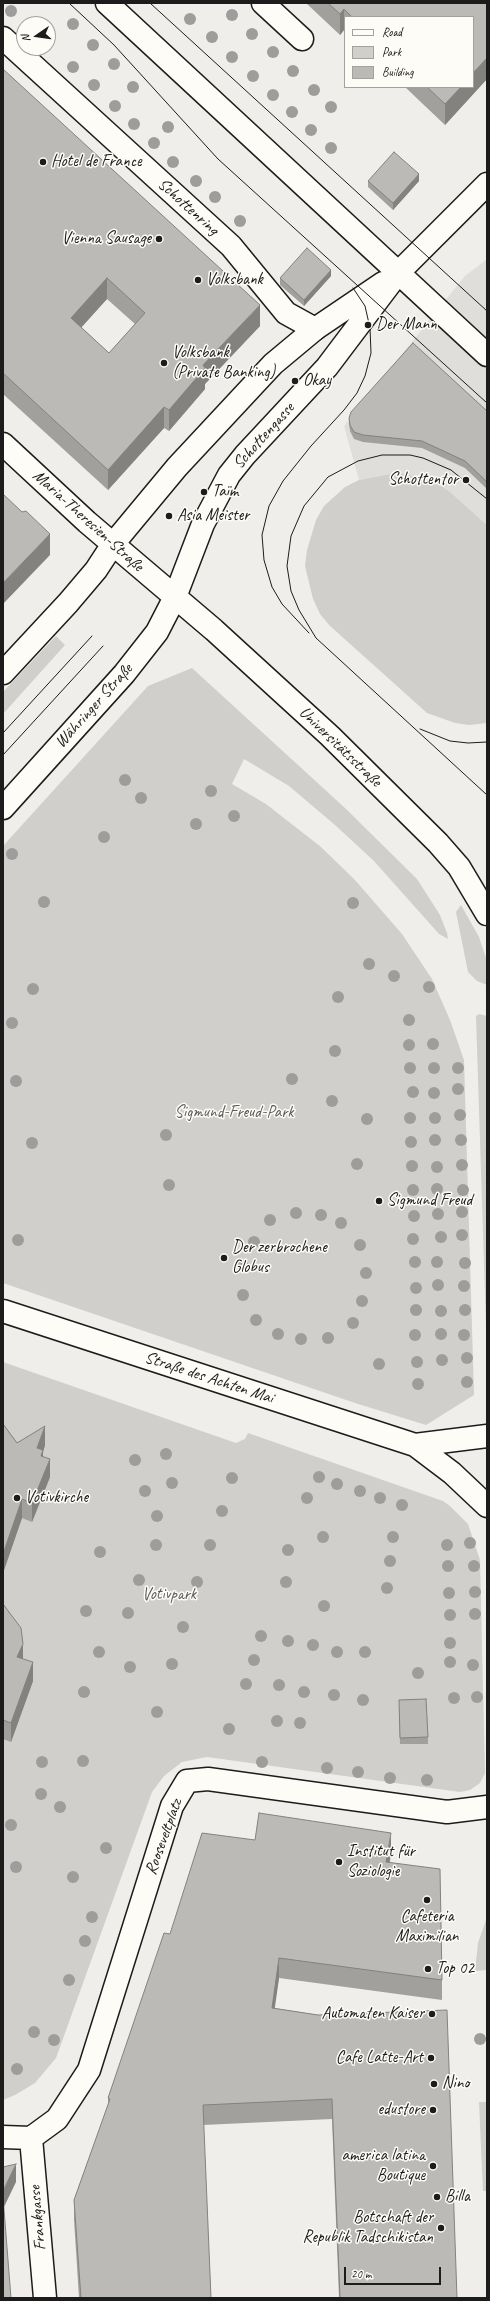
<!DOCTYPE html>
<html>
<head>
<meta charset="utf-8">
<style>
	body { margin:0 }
	#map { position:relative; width:490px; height:2301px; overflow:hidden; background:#f0eeea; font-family:Caveat,sans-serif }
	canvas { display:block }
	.frame { position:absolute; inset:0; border:4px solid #1c1c1c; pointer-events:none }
	.legend { position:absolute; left:344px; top:16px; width:130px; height:72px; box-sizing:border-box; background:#fdfcf7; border:1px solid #a3a29f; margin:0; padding:5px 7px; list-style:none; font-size:12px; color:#1c1c1c }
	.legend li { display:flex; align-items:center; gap:8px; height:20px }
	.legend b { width:20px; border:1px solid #a3a29f }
	.north { position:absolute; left:16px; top:16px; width:40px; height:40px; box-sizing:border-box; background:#fdfcf7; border:1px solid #a3a29f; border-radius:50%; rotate:257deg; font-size:11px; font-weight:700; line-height:16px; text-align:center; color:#1c1c1c }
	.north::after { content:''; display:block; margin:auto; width:14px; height:18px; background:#1c1c1c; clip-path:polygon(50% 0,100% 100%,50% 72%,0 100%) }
	.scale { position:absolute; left:344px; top:2267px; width:97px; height:18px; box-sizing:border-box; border:2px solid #1c1c1c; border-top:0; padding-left:5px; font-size:12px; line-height:14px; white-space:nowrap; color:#1c1c1c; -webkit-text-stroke:3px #fdfcf7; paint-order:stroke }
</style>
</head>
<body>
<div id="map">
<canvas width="490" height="2301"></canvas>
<div class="frame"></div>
<ul class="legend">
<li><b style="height:5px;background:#fdfcf7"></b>Road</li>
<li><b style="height:11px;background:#d0cfcc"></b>Park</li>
<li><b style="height:11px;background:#bbbab6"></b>Building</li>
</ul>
<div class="north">N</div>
<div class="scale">20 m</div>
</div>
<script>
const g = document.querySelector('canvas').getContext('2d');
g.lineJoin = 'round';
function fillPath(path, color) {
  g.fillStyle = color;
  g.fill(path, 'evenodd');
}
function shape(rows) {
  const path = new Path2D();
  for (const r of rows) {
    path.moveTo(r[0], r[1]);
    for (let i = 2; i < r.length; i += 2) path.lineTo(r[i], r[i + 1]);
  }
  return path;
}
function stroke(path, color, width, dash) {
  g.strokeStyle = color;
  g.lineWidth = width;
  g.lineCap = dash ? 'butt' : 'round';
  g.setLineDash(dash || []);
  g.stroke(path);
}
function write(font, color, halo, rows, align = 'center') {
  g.font = font + ' Caveat,sans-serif';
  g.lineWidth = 3;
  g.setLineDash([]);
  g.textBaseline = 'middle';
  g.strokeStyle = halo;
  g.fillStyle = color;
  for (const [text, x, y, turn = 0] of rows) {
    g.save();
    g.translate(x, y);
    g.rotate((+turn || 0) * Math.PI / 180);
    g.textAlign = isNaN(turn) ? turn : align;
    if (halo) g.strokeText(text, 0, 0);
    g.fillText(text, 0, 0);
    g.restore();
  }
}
fillPath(shape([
	[487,259,487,525,449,491,435,482,406,474,390,474,359,480,344,426,465,276]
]), '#e0deda');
fillPath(shape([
	[390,474,406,474,435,482,449,491,487,525,487,723,469,725,455,723,427,713,329,625,320,614,313,599,305,566,307,550,316,520,324,506,345,487,359,480],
	[56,636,65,645,3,714,3,692],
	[192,668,345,808,417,879,440,915,447,933,448,939,439,934,374,861,335,825,289,786,244,759,232,784,266,804,321,847,355,880,402,934,432,979,450,1020,464,1060,474,1395,426,1425,355,1403,3,1283,3,846,148,686],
	[461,905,479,937,487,961,487,985,477,981,468,972,456,912],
	[479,1014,487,1016,487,1358,476,1016],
	[3,1362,236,1443,245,1439,248,1433,443,1501,450,1506,468,1524,480,1560,485,1773,480,1783,470,1790,460,1792,207,1757,182,1762,164,1776,152,1792,56,2058,35,2083,15,2095,3,2100],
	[487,1917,487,1970,475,1971,478,1943],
	[479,2102,487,2102,487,2191,483,2191]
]), '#d0cfcc');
const minor = shape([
	[263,3,302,39],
	[3,38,231,246,286,313,315,329],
	[398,273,487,184],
	[3,2137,31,2138,57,2119,89,2070,172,1806,187,1781,208,1779,447,1812,487,1807],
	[31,2138,45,2298]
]);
const major = shape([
	[107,3,487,355],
	[3,444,87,522,214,630,330,736,438,843,459,867,487,914],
	[3,673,68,603,96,570,113,544,177,467,273,364,315,329,383,283],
	[3,808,124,674,157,632,175,597,203,524,229,475,245,455,327,367,398,273],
	[3,1311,415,1445,452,1473,487,1506],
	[415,1445,487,1436]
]);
stroke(minor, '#1c1c1c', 25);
stroke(major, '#1c1c1c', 25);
stroke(minor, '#fdfcf7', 22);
stroke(major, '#fdfcf7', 22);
stroke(shape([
	[69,3,114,45,218,159,487,403],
	[150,3,487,311],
	[487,499,451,470,423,458,410,455,382,455,358,461,328,477,304,506,291,536,287,566,291,591,299,610,316,638,487,795],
	[309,633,282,604,272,587,264,560,262,535,269,506,283,481,311,446,344,410,357,393,365,376,371,353,370,328,365,306,353,288],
	[420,729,450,741,468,743,487,742],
	[3,733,92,636],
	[3,755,103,646]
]), '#1c1c1c', 1);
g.fillStyle = '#9e9d9b';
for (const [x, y] of [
	[11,11],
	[232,15],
	[190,19],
	[73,24],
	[252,34],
	[212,37],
	[93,45],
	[273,52],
	[232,57],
	[114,64],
	[73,67],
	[293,71],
	[253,76],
	[94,85],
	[133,87],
	[314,90],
	[273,95],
	[115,106],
	[331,107],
	[292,112],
	[134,124],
	[168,127],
	[311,130],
	[154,143],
	[331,148],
	[173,162],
	[196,181],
	[215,197],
	[240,221],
	[125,780],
	[211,791],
	[141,798],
	[234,816],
	[196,824],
	[104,837],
	[12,854],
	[44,902],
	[353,903],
	[369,964],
	[394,976],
	[429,987],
	[33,989],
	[338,997],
	[409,1020],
	[12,1023],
	[433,1044],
	[409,1045],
	[335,1051],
	[410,1068],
	[434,1068],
	[458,1068],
	[292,1079],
	[16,1081],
	[458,1089],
	[413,1092],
	[434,1093],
	[332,1101],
	[460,1115],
	[410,1118],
	[435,1118],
	[367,1119],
	[166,1135],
	[435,1140],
	[461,1140],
	[411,1142],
	[32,1143],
	[357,1164],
	[462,1165],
	[412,1166],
	[437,1167],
	[169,1185],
	[437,1189],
	[413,1190],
	[463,1190],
	[462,1212],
	[296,1213],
	[438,1214],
	[321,1215],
	[414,1216],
	[270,1220],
	[341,1223],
	[462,1235],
	[441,1237],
	[413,1239],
	[18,1240],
	[254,1242],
	[360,1245],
	[415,1262],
	[437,1262],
	[465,1263],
	[243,1266],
	[366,1273],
	[438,1285],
	[464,1286],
	[416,1288],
	[243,1295],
	[362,1301],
	[416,1310],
	[465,1310],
	[441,1311],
	[256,1320],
	[353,1323],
	[278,1334],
	[441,1334],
	[415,1335],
	[464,1335],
	[328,1338],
	[301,1339],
	[467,1358],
	[442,1360],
	[417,1362],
	[379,1364],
	[467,1382],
	[418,1384],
	[166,1454],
	[135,1460],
	[319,1477],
	[232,1478],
	[172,1483],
	[337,1484],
	[145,1491],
	[360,1491],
	[307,1498],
	[380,1498],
	[402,1505],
	[222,1511],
	[157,1516],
	[323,1537],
	[393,1537],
	[470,1543],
	[156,1545],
	[210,1545],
	[447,1545],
	[288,1550],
	[100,1552],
	[390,1561],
	[448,1566],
	[474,1566],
	[139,1580],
	[197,1582],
	[286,1582],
	[387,1588],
	[475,1592],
	[449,1593],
	[324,1606],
	[86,1611],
	[128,1613],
	[475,1614],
	[450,1615],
	[183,1627],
	[261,1636],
	[288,1641],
	[450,1643],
	[313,1645],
	[99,1652],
	[337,1652],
	[365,1652],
	[254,1660],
	[450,1662],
	[172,1664],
	[473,1665],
	[130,1667],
	[418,1673],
	[246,1684],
	[279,1685],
	[84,1692],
	[304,1692],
	[334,1695],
	[477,1697],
	[454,1698],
	[363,1700],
	[157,1712],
	[277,1721],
	[300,1723],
	[229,1729],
	[83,1761],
	[42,1762],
	[262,1762],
	[327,1768],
	[358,1772],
	[390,1778],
	[427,1780],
	[41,1794],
	[60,1807],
	[11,1825],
	[106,1848],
	[16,1867],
	[73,1877],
	[92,1917],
	[85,1941],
	[69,1980],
	[34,2032],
	[480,2039],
	[54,2040],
	[17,2069]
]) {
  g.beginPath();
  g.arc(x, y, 6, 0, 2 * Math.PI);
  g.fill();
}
fillPath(shape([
	[306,3,487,3,487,79,445,125,405,87,473,87,473,17,345,17,345,31,344,30,340,35],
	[3,69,260,326,205,384,205,389,169,431,164,428,108,490,3,394],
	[107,299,135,324,109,353,81,327],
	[368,181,419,181,393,210,368,187],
	[331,276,304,306,280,285,280,278],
	[487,411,487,489,465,468,422,448,363,442,354,439,350,431,349,424,349,418],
	[3,1424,17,1443,45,1445,43,1452,43,1457,50,1477,32,1522,22,1518,3,1573],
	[3,1604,23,1659,33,1681,11,1742,3,1739],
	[399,1707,428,1737,428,1744,400,1744],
	[255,1840,391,1852,390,1862,442,1980,442,2000,279,1978,274,2008,318,2015,457,2298,339,2298,332,2119,203,2125,211,2298,79,2298,74,2220,74,2200,108,2105,108,2098,170,1934]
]), '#a1a09d');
fillPath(shape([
	[344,9,344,30,340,35,340,14],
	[487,58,487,79,445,125,445,104,461,87,473,87,473,73],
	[419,174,419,181,393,210,393,203],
	[331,270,331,276,304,306,304,300],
	[107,278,107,299,71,339,71,318],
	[260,305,260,326,205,384,205,389,169,431,169,410,203,365],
	[164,407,164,428,108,490,108,470],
	[50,534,50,555,3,604,3,583],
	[45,1426,45,1445,43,1452,43,1469,37,1448],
	[50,1459,50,1477,32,1522,32,1503],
	[22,1499,22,1518,3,1573,3,1554],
	[23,1644,23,1662,17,1657],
	[33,1662,33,1681,11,1742,11,1723],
	[391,1833,391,1852,386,1882,386,1862],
	[279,1958,279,1978,272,2028,272,2008],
	[16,2164,16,2182,3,2209,3,2191]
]), '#83827f');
const building = shape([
	[328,3,487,3,487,58,473,73,473,17,352,17,344,9,340,14,328,3],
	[3,69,260,305,203,365,205,368,169,410,164,407,108,470,3,373,3,69],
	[107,278,145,313,109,353,71,318,107,278],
	[427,87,461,87,445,104,427,87],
	[394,152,419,174,393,203,368,181,394,152],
	[307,248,331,270,304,300,280,278,307,248],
	[413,343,487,411,487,482,465,461,422,441,363,435,354,432,350,425,349,418,351,412,413,343],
	[3,494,22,512,26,511,50,534,3,583,3,494],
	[3,1424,17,1443,45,1426,37,1448,43,1450,41,1456,50,1459,32,1503,22,1499,3,1554,3,1424],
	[3,1604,21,1628,23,1644,17,1657,33,1662,11,1723,3,1720,3,1604],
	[426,1699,428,1737,400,1738,399,1700,426,1699],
	[259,1813,391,1833,386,1862,440,1869,442,1980,279,1958,272,2008,318,2015,447,2010,457,2298,340,2298,332,2099,203,2105,211,2298,81,2298,74,2200,110,2099,108,2098,164,1933,170,1934,202,1833,255,1840,259,1813],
	[16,2164,3,2191,3,2167,16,2164],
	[3,2197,11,2298,3,2298,3,2197]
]);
fillPath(building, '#bbbab6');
stroke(building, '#83827f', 1);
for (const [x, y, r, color] of [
	[43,162,4,"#1c1c1c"],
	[159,239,4,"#1c1c1c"],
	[198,280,4,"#1c1c1c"],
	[368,325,4,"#1c1c1c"],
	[164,363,4,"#1c1c1c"],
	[295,381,4,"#1c1c1c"],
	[466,480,4,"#1c1c1c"],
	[204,492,4,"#1c1c1c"],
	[169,516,4,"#1c1c1c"],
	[379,1201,4,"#1c1c1c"],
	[224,1258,4,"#1c1c1c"],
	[17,1498,4,"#1c1c1c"],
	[339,1862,4,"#1c1c1c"],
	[427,1900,4,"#1c1c1c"],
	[428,1969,4,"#1c1c1c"],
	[432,2014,4,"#1c1c1c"],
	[431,2058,4,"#1c1c1c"],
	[434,2084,4,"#1c1c1c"],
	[433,2110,4,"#1c1c1c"],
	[433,2166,4,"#1c1c1c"],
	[437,2197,4,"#1c1c1c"],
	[441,2228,4,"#1c1c1c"]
]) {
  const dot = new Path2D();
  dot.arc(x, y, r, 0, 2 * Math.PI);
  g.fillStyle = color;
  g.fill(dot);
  stroke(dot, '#fdfcf7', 1.5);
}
write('17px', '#1c1c1c', '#fdfcf7', [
	["Hotel de France",51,162],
	["Vienna Sausage",151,239,"right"],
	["Volksbank",206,280],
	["Der Mann",376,325],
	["Volksbank",172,353],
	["(Private Banking)",172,373],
	["Okay",303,381],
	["Schottentor",458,480,"right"],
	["Taïm",212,492],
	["Asia Meister",177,516],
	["Sigmund Freud",387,1201],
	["Der zerbrochene",232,1248],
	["Globus",232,1268],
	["Votivkirche",25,1498],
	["Institut für",347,1852],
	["Soziologie",347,1872],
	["Cafeteria",427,1917,"center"],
	["Maximilian",427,1937,"center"],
	["Top 02",436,1969],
	["Automaten Kaiser",424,2014,"right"],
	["Cafe Latte-Art",423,2058,"right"],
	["Nino",442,2084],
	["edustore",425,2110,"right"],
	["america latina",425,2156,"right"],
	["Boutique",425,2176,"right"],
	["Billa",445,2197],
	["Botschaft der",433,2218,"right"],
	["Republik Tadschikistan",433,2238,"right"]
], 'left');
write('17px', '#1c1c1c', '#fdfcf7', [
	["Schottenring",188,207,42],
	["Schottengasse",264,436,-48],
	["Maria-Theresien-Straße",88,521,42],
	["Währinger Straße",94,706,-48],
	["Universitätsstraße",340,747,44],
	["Straße des Achten Mai",209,1378,18],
	["Rooseveltplatz",164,1837,-70],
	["Frankgasse",38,2218,-95]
]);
write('17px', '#5b5b5a', '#fdfcf7', [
	["Sigmund-Freud-Park",234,1113],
	["Votivpark",169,1595]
]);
</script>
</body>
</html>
